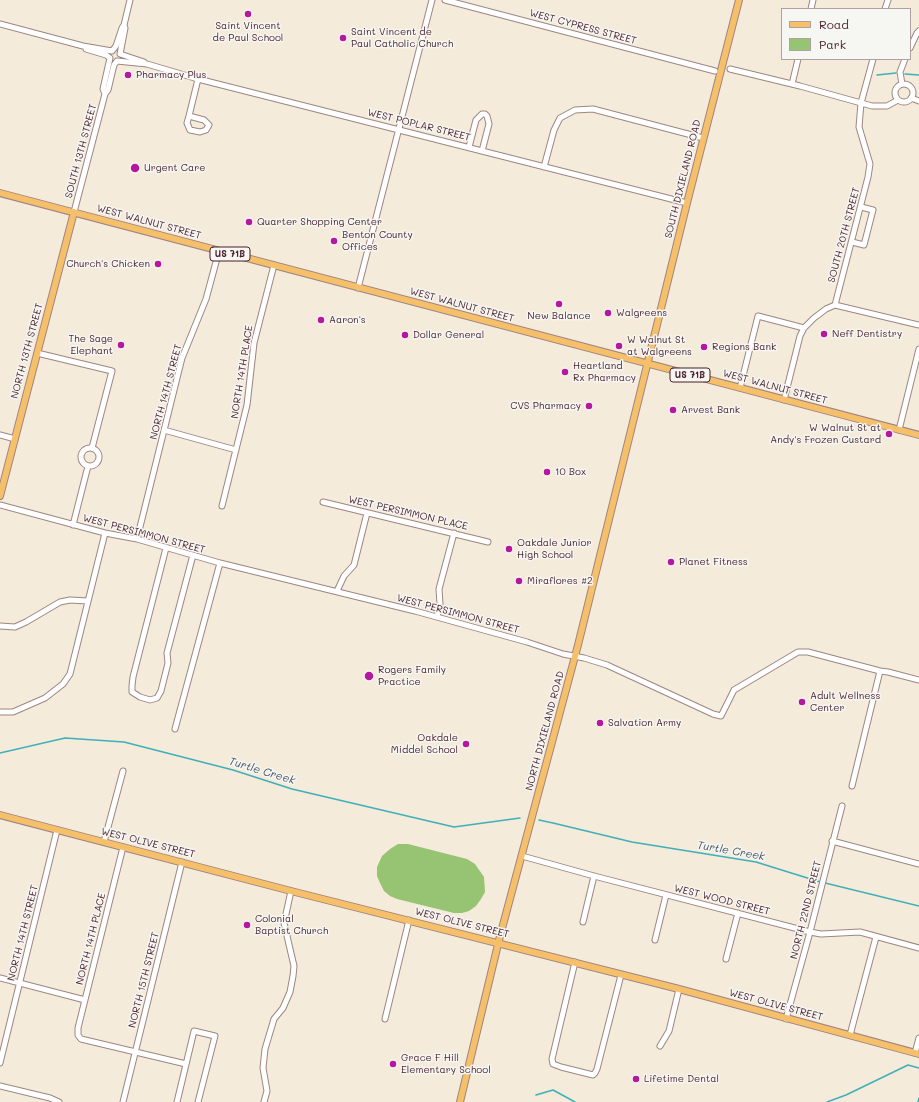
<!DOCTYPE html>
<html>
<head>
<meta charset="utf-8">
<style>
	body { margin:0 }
	#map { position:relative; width:919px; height:1102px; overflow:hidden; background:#f4ebda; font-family:Mali,sans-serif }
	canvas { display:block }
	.legend { position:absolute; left:781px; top:8px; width:130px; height:52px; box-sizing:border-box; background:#f6f6f2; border:1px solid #b1a0a2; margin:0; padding:5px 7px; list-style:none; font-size:12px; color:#4a1f2b }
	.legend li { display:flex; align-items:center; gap:8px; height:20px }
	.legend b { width:20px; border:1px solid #b1a0a2 }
</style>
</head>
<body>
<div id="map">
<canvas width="919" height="1102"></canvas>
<ul class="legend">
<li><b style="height:5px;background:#f6c06b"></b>Road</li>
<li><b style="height:11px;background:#96c473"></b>Park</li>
</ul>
</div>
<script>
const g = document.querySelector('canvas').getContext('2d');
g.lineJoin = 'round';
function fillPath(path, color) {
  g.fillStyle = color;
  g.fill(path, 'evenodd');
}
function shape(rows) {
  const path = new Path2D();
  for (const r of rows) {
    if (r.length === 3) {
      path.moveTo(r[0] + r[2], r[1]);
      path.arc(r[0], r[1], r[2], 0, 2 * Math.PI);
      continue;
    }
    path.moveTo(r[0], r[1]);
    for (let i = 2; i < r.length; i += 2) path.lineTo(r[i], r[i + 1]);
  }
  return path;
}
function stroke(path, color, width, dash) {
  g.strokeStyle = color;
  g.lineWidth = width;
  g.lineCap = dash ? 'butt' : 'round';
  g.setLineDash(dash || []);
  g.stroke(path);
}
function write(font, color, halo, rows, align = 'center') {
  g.font = font + ' Mali,sans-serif';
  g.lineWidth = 3;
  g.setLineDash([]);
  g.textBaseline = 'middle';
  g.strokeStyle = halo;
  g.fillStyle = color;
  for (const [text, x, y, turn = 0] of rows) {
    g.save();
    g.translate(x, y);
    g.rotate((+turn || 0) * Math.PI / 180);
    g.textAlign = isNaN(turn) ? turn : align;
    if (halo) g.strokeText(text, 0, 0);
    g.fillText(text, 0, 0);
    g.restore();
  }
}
fillPath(shape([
	[398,844,408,844,467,859,475,864,484,877,485,892,481,899,476,906,469,911,462,913,454,913,397,899,390,896,384,891,380,883,377,876,377,867,382,856,390,849]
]), '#96c473');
stroke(shape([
	[905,74,919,75],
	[877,75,896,73],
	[0,753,65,738,124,742,233,770,292,789,454,827,520,818],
	[539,820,553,823,632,842,756,862,817,881,919,906],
	[536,1095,553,1090,575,1102],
	[827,1102,846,1095,908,1065,919,1068],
	[918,1102,919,1098]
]), '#3fafb9', 1.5);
const minor = shape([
	[130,0,124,25,125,28,120,54,144,62],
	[445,0,715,71],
	[811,9,813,0],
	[885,9,888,0],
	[0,24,83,46,112,51,116,46,122,28,124,25],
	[910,48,917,33,919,31],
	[86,49,106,55,110,58,103,89,105,94],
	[730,69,800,86,872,106,887,106,898,100],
	[904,93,9],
	[792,84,798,59],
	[902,84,900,72,905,59],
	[911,98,919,101],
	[189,116,204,120,209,125,206,130,200,132,190,130,187,123,189,116,198,79],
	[469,147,476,120,482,114,485,114,487,116,489,124,482,151],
	[544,167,554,130,560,118,575,110,593,109,703,138],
	[74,212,105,94,108,90,114,65,117,61,147,64,198,79,687,203],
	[852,242,864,245,873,210,861,207],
	[358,288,432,0],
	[835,305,868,177,870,164,859,127,861,103,873,59],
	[835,305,919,325],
	[37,353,112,371,92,448],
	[740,388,758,316,804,328],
	[784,400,800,336,804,328,814,318,826,309,835,305],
	[164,430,236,450],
	[899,430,919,349],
	[0,435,15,439],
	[90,457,9],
	[323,502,488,542],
	[0,505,105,533,137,539,220,563,415,611,527,642,563,654,584,658,607,665,713,714,721,716,734,690,798,652,808,652,880,671],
	[222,506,247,405,254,343,274,265],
	[73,525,88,466],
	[137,539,182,358,206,299,219,251],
	[166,548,133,677,132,686,132,692,140,697,150,700,157,698,161,691,168,663,167,653,193,555],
	[337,591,344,576,354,565,367,513],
	[437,617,440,604,439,589,454,533],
	[0,626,15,627,26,622,60,602,70,600,88,601],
	[0,712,13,712,45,698,63,684,70,674,105,533],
	[175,729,220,563],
	[852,786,880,671,888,672,919,680],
	[832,841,919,864],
	[104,842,123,771],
	[123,847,78,1028,78,1035,81,1039,186,1064],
	[522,856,594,876,810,932,821,934,860,932,919,948],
	[583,922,594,876],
	[655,940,666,895],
	[726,959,738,913],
	[575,962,552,1059,553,1064,561,1067,593,1075,595,1073,597,1069,621,975],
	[0,978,85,1000],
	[385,1019,409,920],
	[786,1019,810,932,842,806],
	[850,1035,876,937],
	[660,1046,669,1031,679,989],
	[915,1053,919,1038],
	[0,1063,57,830],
	[0,1086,50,1098,59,1102],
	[123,1102,182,862],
	[177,1102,194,1031,215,1036,198,1102],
	[264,1102,267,1091,263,1068,265,1049,274,1019,283,1008,290,992,293,976,294,966,284,923,291,891]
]);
const major = shape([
	[0,193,919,435],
	[0,496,74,212],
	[0,815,291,891,679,989,919,1054],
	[460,1102,500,936,578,645,687,203,739,0]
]);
stroke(minor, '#9f8582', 7);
stroke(major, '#9f8582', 8);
stroke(minor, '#fff', 5);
stroke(major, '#f6c06b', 6);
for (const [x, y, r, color] of [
	[248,14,4,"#b5179e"],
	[343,38,4,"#b5179e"],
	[128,75,4,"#b5179e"],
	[135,168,5,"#b5179e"],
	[249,222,4,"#b5179e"],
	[334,241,4,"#b5179e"],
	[158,264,4,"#b5179e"],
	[559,304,4,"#b5179e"],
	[608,313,4,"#b5179e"],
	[321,320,4,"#b5179e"],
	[824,334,4,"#b5179e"],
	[405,335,4,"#b5179e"],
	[121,345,4,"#b5179e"],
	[619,346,4,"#b5179e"],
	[704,347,4,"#b5179e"],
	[565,372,4,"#b5179e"],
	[589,406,4,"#b5179e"],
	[673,410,4,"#b5179e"],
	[889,434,4,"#b5179e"],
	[547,472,4,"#b5179e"],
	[509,549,4,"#b5179e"],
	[671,562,4,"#b5179e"],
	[519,581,4,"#b5179e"],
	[369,676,5,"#b5179e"],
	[802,702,4,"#b5179e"],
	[600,723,4,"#b5179e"],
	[466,744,4,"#b5179e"],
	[247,925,4,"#b5179e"],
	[393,1064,4,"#b5179e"],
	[636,1079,4,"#b5179e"]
]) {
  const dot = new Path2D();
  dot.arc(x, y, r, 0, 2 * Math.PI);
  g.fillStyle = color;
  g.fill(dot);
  stroke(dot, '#f6f6f2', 1.5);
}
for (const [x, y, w] of [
	[230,254,40],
	[690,375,40]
]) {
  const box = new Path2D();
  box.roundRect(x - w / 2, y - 7, w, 14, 3);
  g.fillStyle = '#f6f6f2';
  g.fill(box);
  stroke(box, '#4a1f2b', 1);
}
write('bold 9px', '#4a1f2b', null, [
	["US 71B",230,254],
	["US 71B",690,375]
]);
write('10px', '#4a1f2b', '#f6f6f2', [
	["Saint Vincent",248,26,"center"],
	["de Paul School",248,38,"center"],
	["Saint Vincent de",351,32],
	["Paul Catholic Church",351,44],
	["Pharmacy Plus",136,75],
	["Urgent Care",144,168],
	["Quarter Shopping Center",257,222],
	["Benton County",342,235],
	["Offices",342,247],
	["Church's Chicken",150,264,"right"],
	["Walgreens",616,313],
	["New Balance",559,316,"center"],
	["Aaron's",329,320],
	["Neff Dentistry",832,334],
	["Dollar General",413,335],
	["The Sage",113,339,"right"],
	["Elephant",113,351,"right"],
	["W Walnut St",627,340],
	["at Walgreens",627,352],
	["Regions Bank",712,347],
	["Heartland",573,366],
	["Rx Pharmacy",573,378],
	["CVS Pharmacy",581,406,"right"],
	["Arvest Bank",681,410],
	["W Walnut St at",881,428,"right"],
	["Andy's Frozen Custard",881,440,"right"],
	["10 Box",555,472],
	["Oakdale Junior",517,543],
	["High School",517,555],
	["Planet Fitness",679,562],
	["Miraflores #2",527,581],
	["Rogers Family",378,670],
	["Practice",378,682],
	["Adult Wellness",810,696],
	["Center",810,708],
	["Salvation Army",608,723],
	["Oakdale",458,738,"right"],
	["Middel School",458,750,"right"],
	["Colonial",255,919],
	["Baptist Church",255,931],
	["Grace F Hill",401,1058],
	["Elementary School",401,1070],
	["Lifetime Dental",644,1079]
], 'left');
write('10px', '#4a1f2b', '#f6f6f2', [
	["WEST CYPRESS STREET",583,27,15],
	["WEST POPLAR STREET",419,125,14],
	["SOUTH 13TH STREET",81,151,-75],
	["SOUTH DIXIELAND ROAD",683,179,-76],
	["WEST WALNUT STREET",149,222,15],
	["SOUTH 20TH STREET",844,235,-75],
	["WEST WALNUT STREET",462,305,15],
	["NORTH 13TH STREET",27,351,-75],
	["NORTH 14TH PLACE",242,372,-81],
	["WEST WALNUT STREET",775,387,15],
	["NORTH 14TH STREET",166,392,-75],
	["WEST PERSIMMON PLACE",408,513,13],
	["WEST PERSIMMON STREET",144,534,15],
	["WEST PERSIMMON STREET",458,614,15],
	["NORTH DIXIELAND ROAD",545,731,-75],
	["WEST OLIVE STREET",148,843,14],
	["WEST WOOD STREET",722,900,14],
	["NORTH 22ND STREET",806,910,-76],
	["WEST OLIVE STREET",462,923,14],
	["NORTH 14TH STREET",23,933,-76],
	["NORTH 14TH PLACE",91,939,-76],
	["NORTH 15TH STREET",144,980,-76],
	["WEST OLIVE STREET",776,1005,15]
]);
write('italic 11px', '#465964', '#f6f6f2', [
	["Turtle Creek",262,771,17],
	["Turtle Creek",731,851,10]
]);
</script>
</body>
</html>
